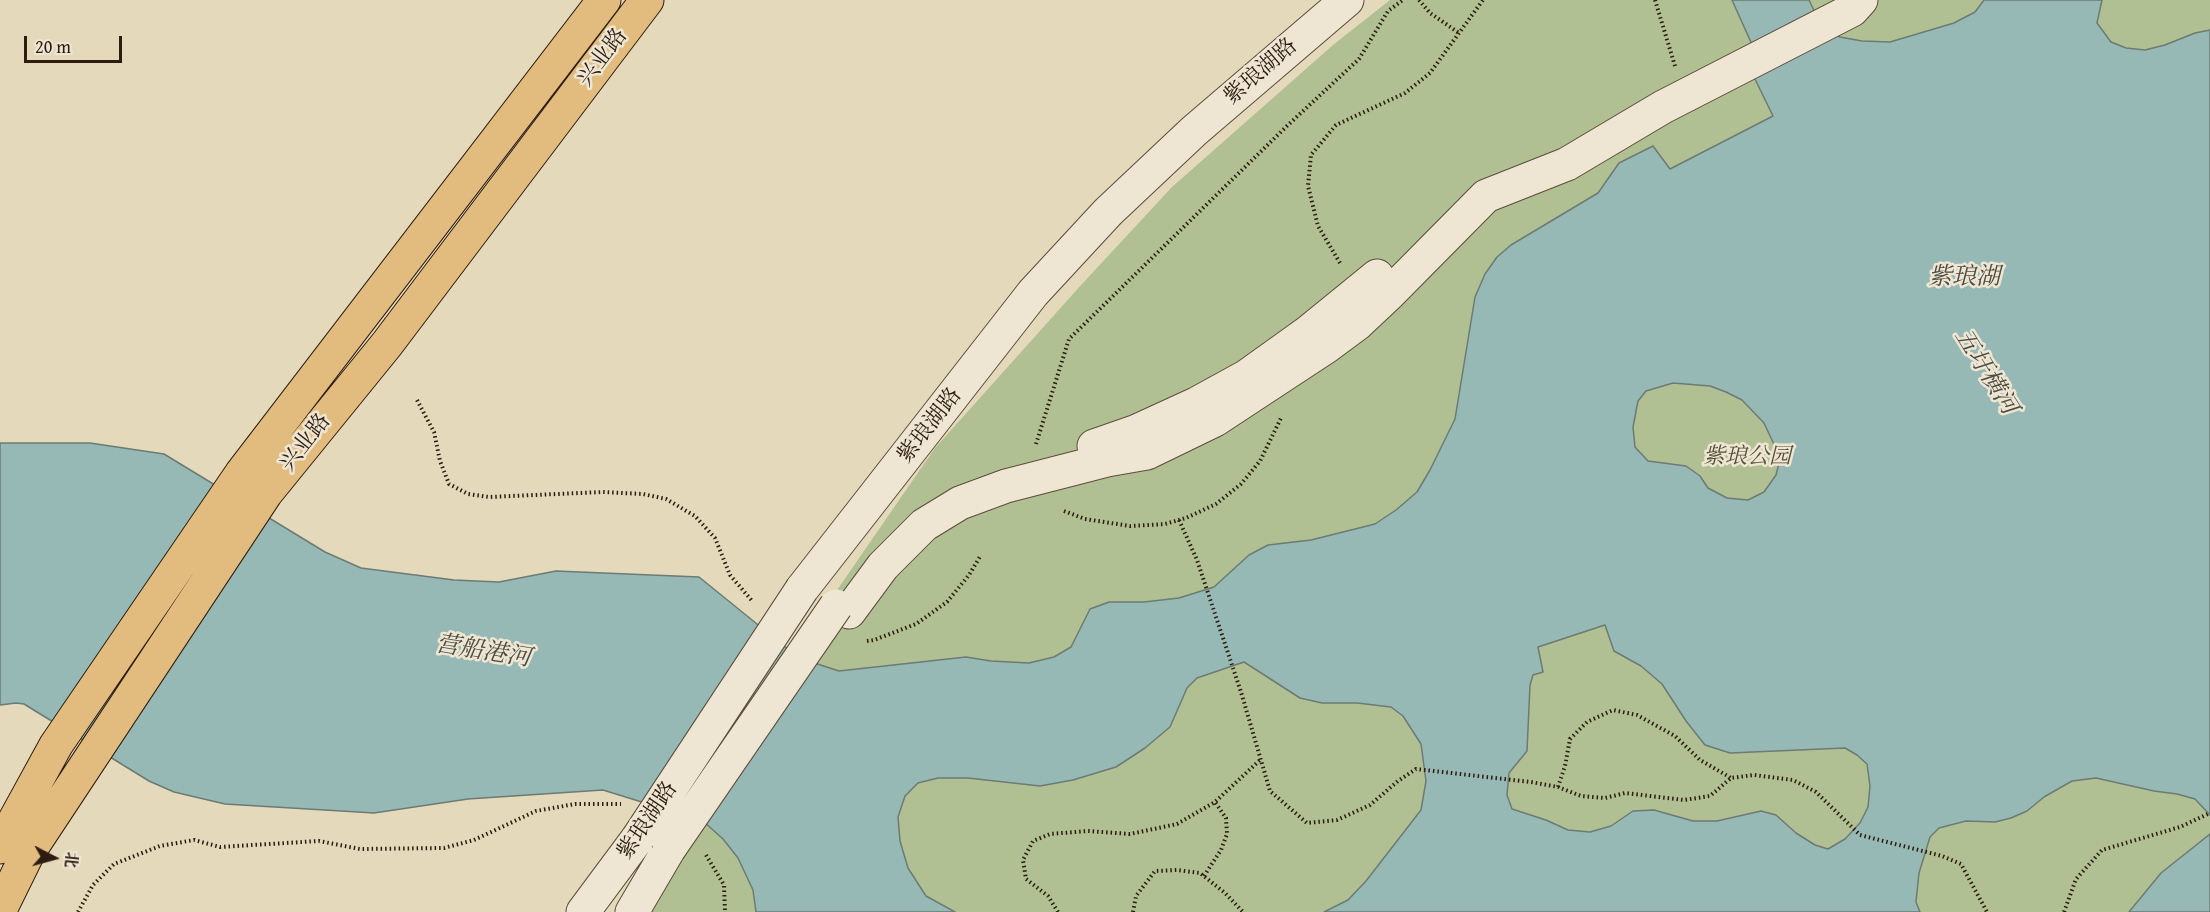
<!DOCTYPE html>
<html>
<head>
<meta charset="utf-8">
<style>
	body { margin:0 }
	#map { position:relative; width:2210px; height:912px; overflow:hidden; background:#e5d9bb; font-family:"Gentium Book Plus","Noto Serif SC",serif }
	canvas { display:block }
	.north { position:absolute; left:24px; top:828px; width:60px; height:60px; -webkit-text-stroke:4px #eee6d3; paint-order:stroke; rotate:96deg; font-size:16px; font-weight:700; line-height:24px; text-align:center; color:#2d1d10 }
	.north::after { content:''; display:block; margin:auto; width:21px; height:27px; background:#2d1d10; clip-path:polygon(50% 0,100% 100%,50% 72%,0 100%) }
	.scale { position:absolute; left:24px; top:36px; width:98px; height:27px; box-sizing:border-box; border:3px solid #2d1d10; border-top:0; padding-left:8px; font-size:18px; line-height:21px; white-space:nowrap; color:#2d1d10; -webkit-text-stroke:4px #eee6d3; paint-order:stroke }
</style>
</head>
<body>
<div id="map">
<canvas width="2210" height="912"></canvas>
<div class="north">北</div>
<div class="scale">20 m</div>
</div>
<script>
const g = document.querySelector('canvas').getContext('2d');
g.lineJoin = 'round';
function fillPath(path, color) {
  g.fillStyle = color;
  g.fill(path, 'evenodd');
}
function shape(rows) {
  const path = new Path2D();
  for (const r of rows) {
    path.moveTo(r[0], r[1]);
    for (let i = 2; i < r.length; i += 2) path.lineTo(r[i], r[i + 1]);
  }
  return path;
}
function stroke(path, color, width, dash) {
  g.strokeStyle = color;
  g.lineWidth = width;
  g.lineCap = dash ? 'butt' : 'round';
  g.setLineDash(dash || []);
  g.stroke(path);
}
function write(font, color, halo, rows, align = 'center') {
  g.font = font + ' "Gentium Book Plus","Noto Serif SC",serif';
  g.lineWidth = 5;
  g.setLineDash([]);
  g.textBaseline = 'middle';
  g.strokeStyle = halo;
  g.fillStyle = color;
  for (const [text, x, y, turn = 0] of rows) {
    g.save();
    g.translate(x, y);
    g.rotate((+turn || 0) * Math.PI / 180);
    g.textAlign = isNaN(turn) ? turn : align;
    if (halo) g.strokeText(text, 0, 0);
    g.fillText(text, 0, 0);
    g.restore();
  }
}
fillPath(shape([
	[1390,0,2210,0,2210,912,615,912,935,448,1082,284,1172,187,1333,45]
]), '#b1c093');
const water = shape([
	[1732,0,1809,0,1825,34,1828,32,1840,37,1862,41,1890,42,1954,23,1975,12,1984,0,2102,0,2097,23,2111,42,2126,48,2145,50,2165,45,2195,33,2210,30,2210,815,2195,799,2177,794,2154,791,2096,778,2072,781,2044,797,2027,811,2011,818,1995,822,1966,821,1939,828,1930,837,1919,873,1916,902,1920,912,1324,912,1348,900,1366,881,1421,810,1426,781,1421,744,1403,716,1391,707,1357,703,1322,703,1300,698,1244,662,1197,678,1187,688,1170,727,1145,748,1116,767,1073,780,1040,786,968,778,938,778,918,783,905,796,898,817,900,841,908,868,926,896,955,912,756,912,753,890,738,858,723,839,703,821,603,790,468,799,374,813,225,804,174,792,149,781,24,704,16,703,0,705,0,443,90,443,164,454,325,552,361,568,454,580,499,582,556,571,699,577,799,658,839,671,966,657,991,661,1029,663,1054,657,1071,647,1090,609,1109,602,1144,602,1179,598,1214,587,1249,555,1268,545,1311,540,1375,524,1396,510,1417,492,1430,470,1455,419,1475,297,1485,274,1497,257,1511,245,1598,193,1619,163,1653,146,1670,169,1773,116,1753,75,1763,69,1732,0],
	[1673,383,1710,386,1726,392,1742,400,1764,423,1778,453,1779,463,1776,475,1764,492,1748,500,1727,498,1708,488,1700,476,1686,466,1648,461,1635,447,1633,427,1638,401,1646,391,1673,383],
	[1605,625,1614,651,1641,666,1662,684,1686,721,1705,745,1730,753,1845,748,1857,755,1867,764,1870,786,1868,807,1860,823,1845,839,1828,849,1815,845,1796,833,1776,815,1761,811,1717,821,1693,821,1654,810,1633,811,1611,826,1590,832,1568,830,1546,820,1512,809,1507,795,1509,773,1527,751,1530,685,1533,675,1543,672,1538,647,1605,625],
	[2210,834,2210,912,2129,912,2161,873,2210,834]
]);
fillPath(water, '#96b9b5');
stroke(water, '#6c7b73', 1.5);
const minor = shape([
	[1094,446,1137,431,1196,404,1247,376,1307,333,1377,276],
	[802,589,1033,293,1108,212,1194,131,1347,0],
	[849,612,883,566,924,525,960,503,1006,486,1107,460,1147,453,1215,420,1326,347,1357,324,1390,293,1486,196,1567,164,1663,107,1852,10,1861,0],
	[583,912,638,838],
	[632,912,669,849]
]);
const major = shape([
	[0,847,56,745,241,474,604,0],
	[0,910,28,853,266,493,387,344,647,0]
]);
stroke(minor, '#5b4c3b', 35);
stroke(major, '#2d1d10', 35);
stroke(shape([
	[1419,0,1430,13,1459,33],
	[1655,0,1675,66],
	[1340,263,1318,226,1308,186,1311,155,1336,125,1405,93,1430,73,1483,0],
	[417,400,434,432,440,461,449,484,468,494,489,497,603,492,643,494,666,499,695,516,715,538,730,575,753,602],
	[1036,444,1069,339,1288,125,1359,59,1388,11,1403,0],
	[1064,511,1085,519,1130,526,1165,524,1186,518,1216,504,1241,484,1260,461,1282,416],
	[1179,520,1197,560,1241,692,1270,791,1307,823,1337,820,1370,805,1398,781,1416,769,1531,782,1558,787,1581,796,1605,798,1625,793,1684,800,1710,796,1731,778,1754,775,1793,780,1816,792,1860,835,1942,856,1961,864,1987,912],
	[867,641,874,640,916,624,947,602,969,575,981,555],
	[1558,787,1565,766,1570,739,1587,722,1613,710,1637,715,1675,736,1700,760,1731,778],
	[706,855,724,885,725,912],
	[1204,876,1221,850,1227,834,1226,818,1215,802],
	[78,912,93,885,114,864,160,846,194,840,220,847,319,841,360,849,444,848,474,840,536,811,575,804,621,804],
	[1058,912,1048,896,1026,879,1023,860,1033,841,1050,834,1088,831,1130,834,1177,824,1215,802,1260,760],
	[1133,912,1136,896,1155,871,1177,870,1200,873,1225,893,1243,912],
	[2064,912,2076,879,2102,850,2180,827,2210,813]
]), '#2d1d10', 4, [1.5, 3]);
stroke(minor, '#eee6d3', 33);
stroke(major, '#e2bc7e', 33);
const minorBridge = shape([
	[638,838,802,589],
	[669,849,836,606]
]);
stroke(minorBridge, '#5b4c3b', 35, []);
stroke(minorBridge, '#eee6d3', 33);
write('22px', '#2d1d10', '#eee6d3', [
	["兴业路",603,58,-53],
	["紫琅湖路",1261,72,-41],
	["紫琅湖路",930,426,-52],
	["兴业路",306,443,-52],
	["紫琅湖路",648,821,-56]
]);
write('italic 22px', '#554e37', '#eee6d3', [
	["紫琅公园",1747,457]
]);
write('italic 24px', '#4c4c42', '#eee6d3', [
	["紫琅湖",1964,278],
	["五圩横河",1985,372,58],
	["营船港河",483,652,9]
]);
</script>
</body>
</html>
